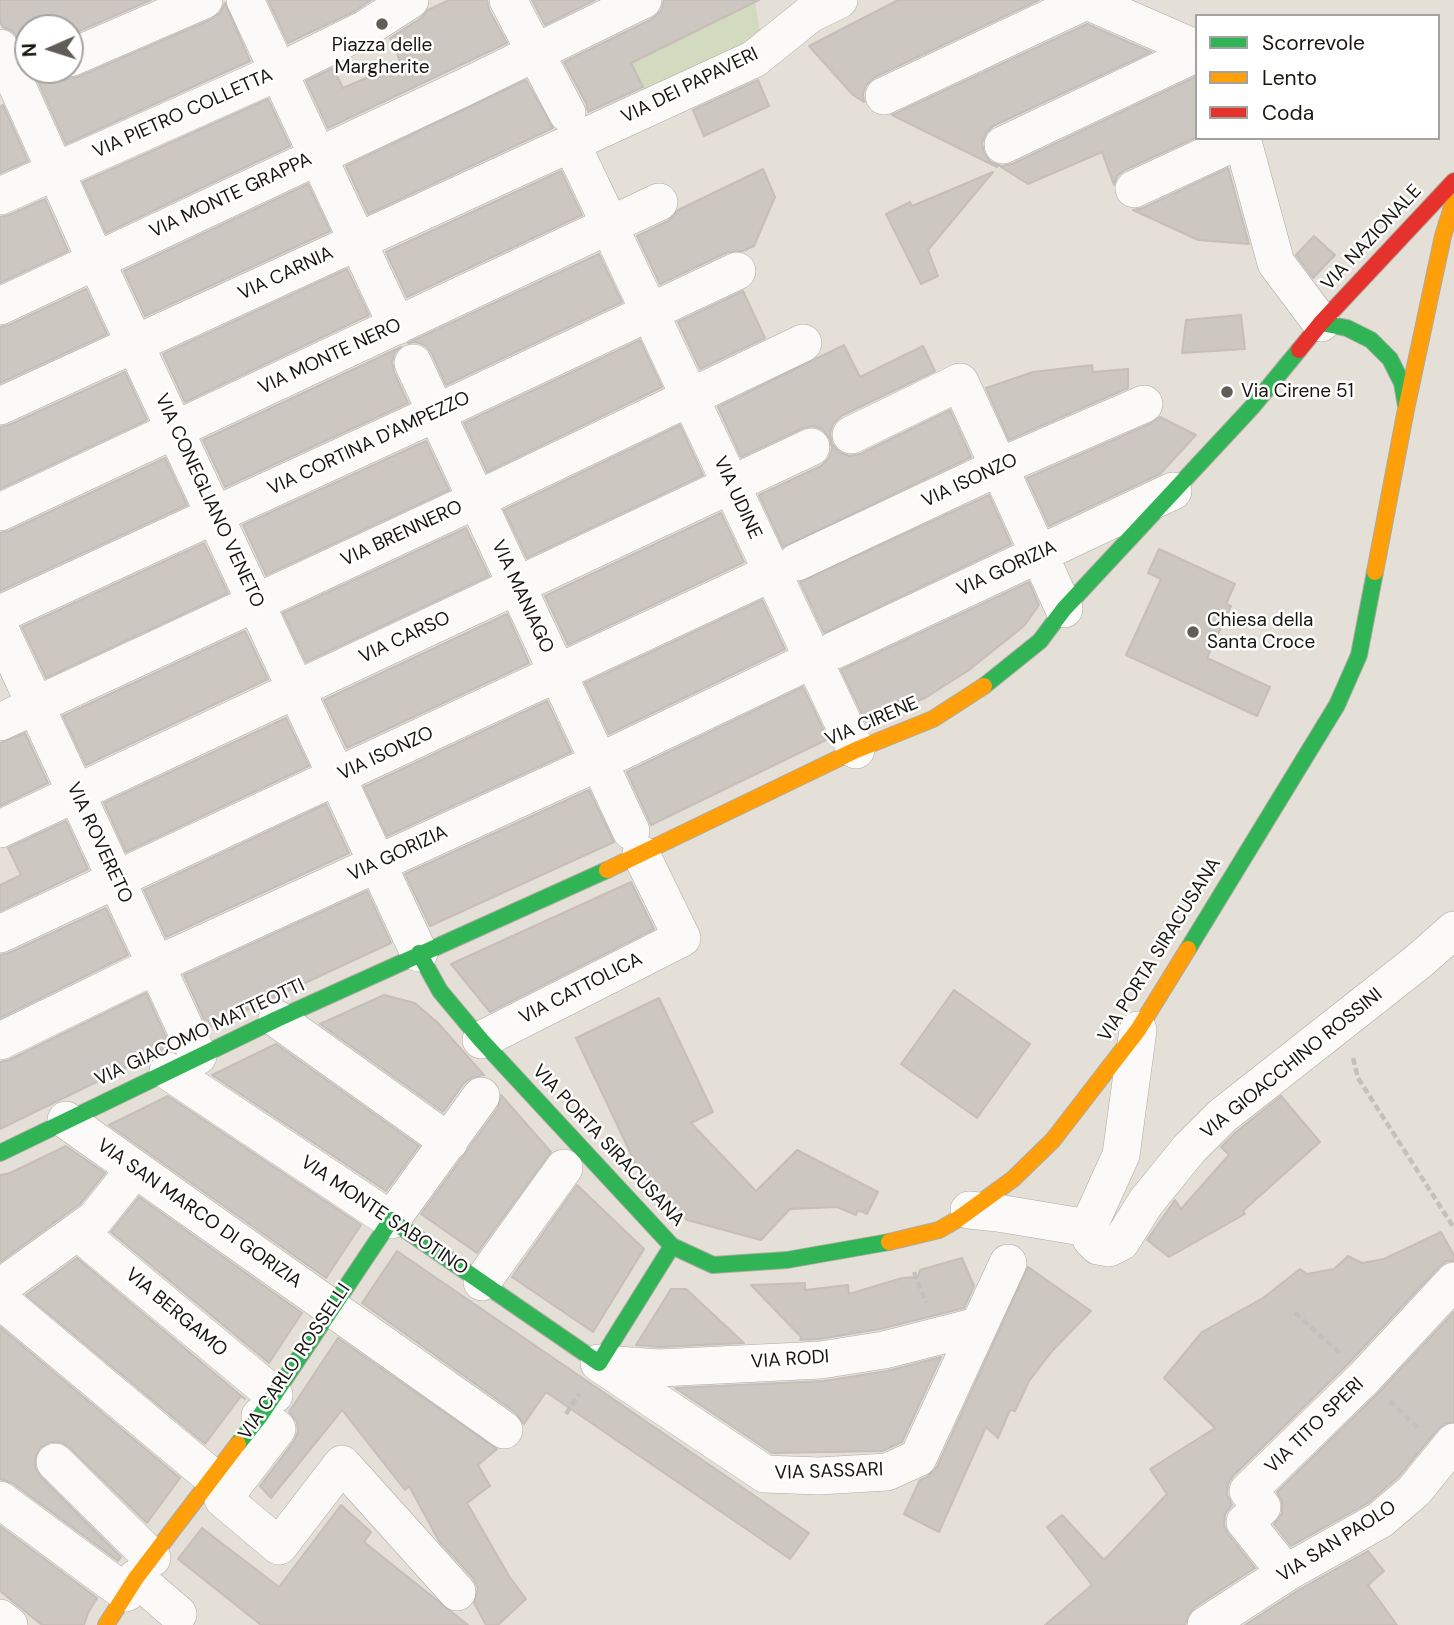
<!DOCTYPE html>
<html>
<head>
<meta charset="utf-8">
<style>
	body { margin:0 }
	#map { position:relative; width:1454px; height:1625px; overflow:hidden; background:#e5e0d7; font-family:"DM Sans",sans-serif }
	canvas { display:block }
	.legend { position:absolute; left:1195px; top:14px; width:245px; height:126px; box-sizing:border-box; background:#fff; border:2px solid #a3a29f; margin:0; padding:9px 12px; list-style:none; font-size:21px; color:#191610 }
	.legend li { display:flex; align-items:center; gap:14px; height:35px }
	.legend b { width:35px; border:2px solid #a3a29f }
	.north { position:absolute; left:14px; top:14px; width:70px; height:70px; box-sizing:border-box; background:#fff; border:2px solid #a3a29f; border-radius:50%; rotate:267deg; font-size:19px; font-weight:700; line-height:28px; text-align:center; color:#191610 }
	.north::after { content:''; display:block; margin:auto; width:24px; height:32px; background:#605d56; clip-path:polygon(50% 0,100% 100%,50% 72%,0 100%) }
</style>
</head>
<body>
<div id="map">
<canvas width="1454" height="1625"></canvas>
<ul class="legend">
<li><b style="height:9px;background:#30b455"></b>Scorrevole</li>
<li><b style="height:9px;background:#ff9f0a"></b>Lento</li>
<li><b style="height:9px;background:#e5322d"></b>Coda</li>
</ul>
<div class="north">N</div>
</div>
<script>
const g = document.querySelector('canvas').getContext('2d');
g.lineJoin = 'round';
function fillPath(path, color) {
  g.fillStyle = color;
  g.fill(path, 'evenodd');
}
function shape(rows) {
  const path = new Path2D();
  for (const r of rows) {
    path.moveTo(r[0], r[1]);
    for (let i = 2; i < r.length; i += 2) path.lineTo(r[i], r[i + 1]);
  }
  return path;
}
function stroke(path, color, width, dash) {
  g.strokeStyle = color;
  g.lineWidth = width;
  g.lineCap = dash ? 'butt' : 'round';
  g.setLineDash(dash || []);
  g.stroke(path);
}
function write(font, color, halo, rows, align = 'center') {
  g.font = font + ' "DM Sans",sans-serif';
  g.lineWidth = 5;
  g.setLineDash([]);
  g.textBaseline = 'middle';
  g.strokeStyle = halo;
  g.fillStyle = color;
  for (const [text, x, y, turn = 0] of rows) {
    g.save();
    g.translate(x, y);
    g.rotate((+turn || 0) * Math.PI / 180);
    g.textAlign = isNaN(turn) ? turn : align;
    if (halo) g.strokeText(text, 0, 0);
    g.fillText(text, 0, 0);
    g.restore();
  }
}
fillPath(shape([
	[755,2,761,39,647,96,631,63]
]), '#d2dabf');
const building = shape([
	[0,0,151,0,70,35,70,28,28,28,28,59,19,39,12,31,3,27,0,22,0,0],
	[268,0,371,0,355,11,288,43,268,0],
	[449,0,487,0,489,10,507,43,328,128,306,81,333,68,343,88,401,63,390,38,421,18,428,10,449,0],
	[532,0,595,0,545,25,532,0],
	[664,0,759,0,631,63,643,87,588,112,586,103,564,62,652,19,661,11,664,0],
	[898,0,1039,0,875,77,866,85,863,94,864,102,853,95,809,46,898,0],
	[225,3,250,61,66,144,33,70,54,70,58,75,67,79,78,77,212,19,220,13,225,3],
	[1087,24,1151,52,993,126,986,133,982,143,984,153,991,162,1001,166,1012,164,1197,76,1197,137,1125,170,1117,176,1114,185,1102,152,1028,184,998,165,997,167,892,115,1087,24],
	[526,80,553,128,368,214,346,166,526,80],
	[758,80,769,106,704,136,693,110,758,80],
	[268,99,290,146,106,233,83,182,268,99],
	[3,105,28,161,0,173,0,107,3,105],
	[1228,168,1249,244,1198,240,1133,210,1143,208,1228,168],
	[763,169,775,197,754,246,743,251,728,252,660,284,637,236,668,221,678,210,763,169],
	[561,171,582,215,407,297,386,252,561,171],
	[993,172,928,250,938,276,921,284,886,214,910,202,912,206,993,172],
	[308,184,330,231,145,316,124,271,308,184],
	[45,199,68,251,0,283,0,217,9,215,45,199],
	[1314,236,1335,255,1313,278,1296,255,1314,236],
	[599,254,622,302,446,385,432,354,426,346,416,342,408,343,599,254],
	[347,269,369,315,185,402,163,354,347,269],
	[86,289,107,334,0,383,0,327,9,325,86,289],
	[743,291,765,338,700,369,678,322,743,291],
	[1241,315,1245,349,1182,353,1186,320,1241,315],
	[640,340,662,387,487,472,464,423,640,340],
	[844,345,860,377,923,346,935,371,841,416,833,424,830,433,832,444,839,452,849,456,860,454,950,410,971,457,783,547,759,495,821,466,829,458,832,448,830,439,822,429,813,426,803,428,741,457,718,407,844,345],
	[401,347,395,352,392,362,394,372,408,403,225,487,203,440,401,347],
	[1092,365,1093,372,1128,369,1128,388,1009,440,986,388,1033,372,1092,365],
	[125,372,147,420,0,489,0,427,9,425,125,372],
	[1160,417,1196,435,1160,474,1049,526,1027,478,1152,423,1160,417],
	[680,425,703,475,527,558,504,510,680,425],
	[426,441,449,490,266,575,243,525,426,441],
	[165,458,187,505,0,591,0,533,9,531,165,458],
	[989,495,1011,544,824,633,800,582,989,495],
	[721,513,744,562,568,645,545,596,721,513],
	[466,528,489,576,306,662,283,613,466,528],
	[204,543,228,593,46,678,22,627,204,543],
	[1159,549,1235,584,1226,604,1231,606,1207,658,1270,687,1257,716,1126,655,1161,579,1148,573,1159,549],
	[1029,582,1039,605,1024,626,969,670,925,698,866,722,841,670,1029,582],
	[762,600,785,649,609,734,585,683,762,600],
	[507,614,529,663,347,748,324,700,507,614],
	[245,631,268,679,86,765,63,716,245,631],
	[803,687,828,739,651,825,627,772,803,687],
	[547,701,571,752,387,836,364,787,547,701],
	[286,718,309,766,126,852,104,803,286,718],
	[25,733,48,783,0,806,0,743,25,733],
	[589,790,614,842,430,926,405,874,589,790],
	[326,804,349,853,166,937,144,890,326,804],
	[66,821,88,869,0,911,0,885,21,875,8,848,66,821],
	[631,882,654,929,490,1012,451,964,631,882],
	[367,891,391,943,208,1028,184,975,367,891],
	[106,908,128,955,0,1018,0,955,9,953,106,908],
	[954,990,1030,1044,977,1118,901,1064,954,990],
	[146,993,170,1046,0,1129,0,1062,9,1060,146,993],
	[384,995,415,1003,438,1023,484,1075,473,1077,464,1083,443,1112,320,1024,384,995],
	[659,998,713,1112,691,1123,756,1191,797,1150,878,1192,867,1214,858,1210,856,1215,837,1207,790,1209,761,1240,687,1220,639,1171,576,1038,659,998],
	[276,1044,419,1146,386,1191,212,1075,276,1044],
	[501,1095,551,1152,477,1253,421,1214,498,1108,501,1095],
	[168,1096,361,1225,326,1278,109,1125,168,1096],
	[1281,1096,1320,1142,1243,1211,1245,1214,1169,1257,1147,1240,1175,1200,1181,1209,1229,1155,1221,1147,1236,1132,1281,1096],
	[66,1146,105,1173,80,1204,0,1262,0,1175,10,1173,66,1146],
	[577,1185,644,1249,593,1332,512,1277,577,1185],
	[139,1197,302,1313,269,1363,111,1232,139,1197],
	[1441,1232,1454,1255,1454,1261,1447,1261,1439,1267,1350,1362,1233,1476,1228,1484,1227,1495,1232,1505,1225,1514,1224,1526,1229,1535,1255,1568,1195,1607,1188,1615,1185,1625,1045,1625,1092,1585,1047,1527,1062,1515,1104,1560,1167,1494,1150,1469,1215,1428,1164,1378,1202,1332,1263,1298,1300,1269,1307,1274,1334,1269,1348,1256,1362,1263,1384,1259,1441,1232],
	[397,1251,809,1533,790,1559,546,1392,524,1424,516,1413,362,1303,397,1251],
	[77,1258,245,1399,241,1396,205,1444,26,1295,77,1258],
	[962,1258,974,1286,964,1308,880,1329,819,1339,800,1340,802,1338,751,1285,805,1283,805,1290,848,1285,849,1294,902,1278,918,1277,920,1270,962,1258],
	[1028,1267,1091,1311,1053,1350,1029,1381,1015,1411,1010,1410,998,1438,986,1427,939,1532,904,1514,920,1480,927,1477,937,1467,1028,1267],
	[671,1289,686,1289,744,1343,659,1347,636,1345,671,1289],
	[1454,1312,1454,1422,1446,1423,1438,1429,1399,1476,1368,1503,1291,1546,1274,1524,1282,1513,1282,1502,1277,1492,1380,1391,1454,1312],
	[0,1327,180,1478,147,1523,69,1447,60,1442,50,1442,40,1448,35,1457,35,1467,40,1476,121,1557,118,1561,12,1483,0,1479,0,1327],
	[338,1338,497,1449,478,1465,490,1486,467,1503,509,1576,526,1599,498,1625,486,1625,474,1603,478,1588,473,1578,439,1541,409,1486,405,1490,342,1410,271,1498,260,1486,294,1441,298,1432,297,1422,289,1412,338,1338],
	[941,1357,902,1442,882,1451,772,1453,675,1388,824,1381,887,1371,941,1357],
	[341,1505,371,1532,364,1542,468,1625,261,1625,178,1559,202,1528,279,1587,341,1505],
	[0,1526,97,1598,88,1613,84,1625,42,1625,0,1591,0,1526],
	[1368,1551,1384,1571,1368,1585,1397,1625,1245,1625,1297,1591,1368,1551]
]);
fillPath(building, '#ccc7c1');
stroke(building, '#c5beb9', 2);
const street = shape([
	[245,0,397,326],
	[508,0,567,113],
	[1085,0,1197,49],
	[0,48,96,261,419,953],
	[70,58,204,0],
	[884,96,1086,1],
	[1242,138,1276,263,1321,323],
	[571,143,610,225],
	[1003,145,1197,53],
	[1134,189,1242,139],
	[0,196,278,72,365,29,410,0],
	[618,245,856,750],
	[0,306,463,88,643,0],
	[413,363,631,831],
	[0,406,754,59,810,14,839,0],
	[851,435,960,382,1064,609],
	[0,512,659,202],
	[797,562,999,467,1144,404],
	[0,614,436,413,737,271],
	[0,629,198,1056],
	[835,650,1173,491],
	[0,722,476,500,803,343],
	[0,829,811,447],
	[0,934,773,572],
	[277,1019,449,1142],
	[481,1040,682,938,641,854],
	[0,1041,156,965,599,762,797,667],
	[168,1071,391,1220,481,1096],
	[66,1120,504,1430],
	[969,1210,998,1213,1088,1228],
	[1088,1228,1091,1239,1098,1246,1109,1248,1121,1242,1146,1202,1189,1149,1222,1116,1419,961,1454,930],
	[1088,1228,1121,1155,1138,1030],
	[78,1232,274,1395],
	[482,1282,564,1168],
	[0,1291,9,1281,95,1219,135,1169],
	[0,1300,213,1478],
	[599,1363,765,1474,819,1476,887,1472,918,1458,1008,1263],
	[603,1364,659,1368,821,1360,884,1350,978,1326],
	[260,1416,277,1429,223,1499,279,1546,342,1464,457,1592],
	[55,1462,152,1558],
	[0,1500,126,1593],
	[1286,1573,1245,1522,1262,1507,1248,1491,1365,1377,1454,1281],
	[136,1578,178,1614],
	[0,1618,9,1625],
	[1206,1625,1286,1573,1380,1520,1414,1491,1454,1442]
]);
const fast = shape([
	[1321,323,1347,328,1371,340,1390,359,1402,383,1406,406],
	[984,686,1040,641,1064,609,1253,406,1299,350],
	[1188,949,1337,705,1359,655,1375,572],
	[419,953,440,991,481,1040,672,1246,713,1265,787,1260,889,1242],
	[0,1153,277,1019,607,870],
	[238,1444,260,1416,391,1220,599,1363,672,1246]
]);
const slow = shape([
	[1375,572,1406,409,1443,236,1454,201],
	[607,870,856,750,933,719,984,686],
	[889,1242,939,1230,958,1219,1013,1179,1053,1140,1138,1030,1188,949],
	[106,1625,136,1578,238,1444]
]);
const jam = shape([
	[1299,350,1321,323,1454,181]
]);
stroke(street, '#adaaa3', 38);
stroke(fast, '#adaaa3', 18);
stroke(slow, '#adaaa3', 18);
stroke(jam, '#adaaa3', 18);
stroke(shape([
	[1353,1058,1358,1078,1454,1228],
	[914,1272,926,1303],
	[1295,1313,1341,1354],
	[1390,1401,1419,1429],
	[566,1414,579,1394]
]), '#c2c1be', 4.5, [7, 3.5]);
stroke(street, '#fbfaf9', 37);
stroke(fast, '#30b455', 16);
stroke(slow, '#ff9f0a', 16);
stroke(jam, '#e5322d', 16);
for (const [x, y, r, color] of [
	[382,24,7,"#605d56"],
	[1227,392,7,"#605d56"],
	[1193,632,7,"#605d56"]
]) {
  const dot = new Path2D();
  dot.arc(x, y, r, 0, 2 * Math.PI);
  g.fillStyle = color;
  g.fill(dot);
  stroke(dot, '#fff', 2.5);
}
write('19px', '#191610', '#fff', [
	["Piazza delle",382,46,"center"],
	["Margherite",382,68,"center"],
	["Via Cirene 51",1241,392],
	["Chiesa della",1207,621],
	["Santa Croce",1207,643]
], 'left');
write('19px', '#191610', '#fff', [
	["VIA DEI PAPAVERI",690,86,-26],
	["VIA PIETRO COLLETTA",183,114,-24],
	["VIA MONTE GRAPPA",231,196,-25],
	["VIA NAZIONALE",1372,238,-47],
	["VIA CARNIA",286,274,-25],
	["VIA MONTE NERO",330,357,-25],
	["VIA CORTINA D'AMPEZZO",369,444,-25],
	["VIA ISONZO",970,481,-25],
	["VIA UDINE",737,498,65],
	["VIA CONEGLIANO VENETO",209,501,65],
	["VIA BRENNERO",402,534,-25],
	["VIA GORIZIA",1007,569,-25],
	["VIA MANIAGO",522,597,65],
	["VIA CARSO",405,638,-25],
	["VIA CIRENE",872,722,-23],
	["VIA ISONZO",386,754,-25],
	["VIA ROVERETO",99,843,65],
	["VIA GORIZIA",398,854,-25],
	["VIA PORTA SIRACUSANA",1160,950,-58],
	["VIA CATTOLICA",581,989,-27],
	["VIA GIACOMO MATTEOTTI",200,1033,-25],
	["VIA GIOACCHINO ROSSINI",1292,1064,-39],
	["VIA PORTA SIRACUSANA",608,1146,47],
	["VIA SAN MARCO DI GORIZIA",199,1214,35],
	["VIA MONTE SABOTINO",384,1216,34],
	["VIA BERGAMO",176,1313,40],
	["VIA RODI",790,1360,-4],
	["VIA CARLO ROSSELLI",295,1362,-56],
	["VIA TITO SPERI",1315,1426,-44],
	["VIA SASSARI",829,1472,-2],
	["VIA SAN PAOLO",1337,1542,-32]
]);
</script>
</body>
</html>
